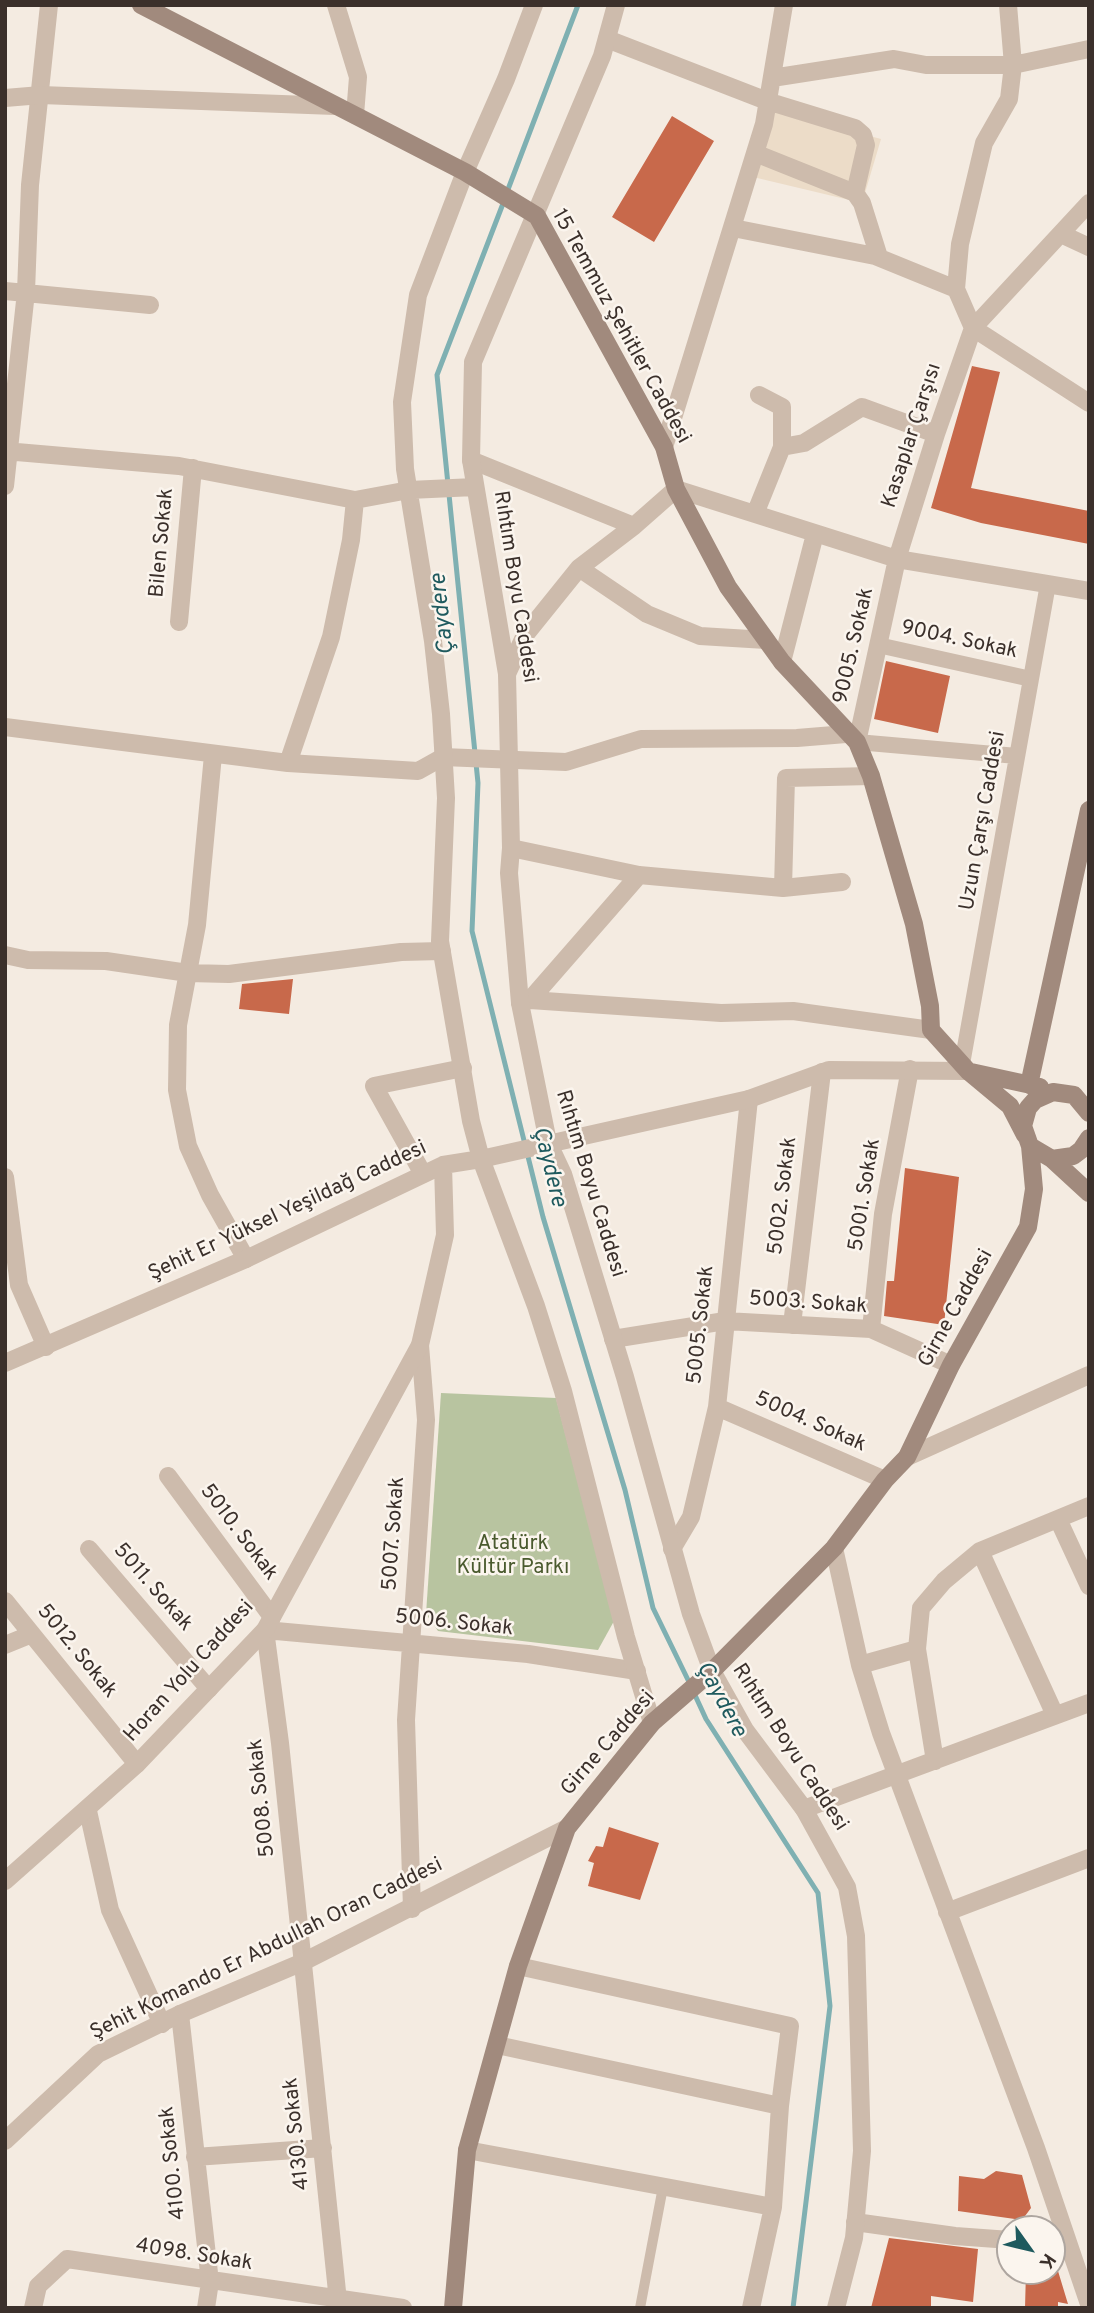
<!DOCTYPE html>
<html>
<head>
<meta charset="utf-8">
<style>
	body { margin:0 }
	#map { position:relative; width:1094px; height:2313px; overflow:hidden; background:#f4ebe1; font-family:Overpass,sans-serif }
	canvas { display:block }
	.frame { position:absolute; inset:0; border:7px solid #3b302b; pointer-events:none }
	.north { position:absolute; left:996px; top:2215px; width:70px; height:70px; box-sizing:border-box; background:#fbf5ee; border:2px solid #aea6a0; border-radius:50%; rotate:124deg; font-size:19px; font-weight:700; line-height:28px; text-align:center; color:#3b302b }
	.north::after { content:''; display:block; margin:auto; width:24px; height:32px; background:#1f5a5e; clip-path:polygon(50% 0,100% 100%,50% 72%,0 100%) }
</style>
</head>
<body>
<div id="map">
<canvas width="1094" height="2313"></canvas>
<div class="frame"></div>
<div class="north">K</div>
</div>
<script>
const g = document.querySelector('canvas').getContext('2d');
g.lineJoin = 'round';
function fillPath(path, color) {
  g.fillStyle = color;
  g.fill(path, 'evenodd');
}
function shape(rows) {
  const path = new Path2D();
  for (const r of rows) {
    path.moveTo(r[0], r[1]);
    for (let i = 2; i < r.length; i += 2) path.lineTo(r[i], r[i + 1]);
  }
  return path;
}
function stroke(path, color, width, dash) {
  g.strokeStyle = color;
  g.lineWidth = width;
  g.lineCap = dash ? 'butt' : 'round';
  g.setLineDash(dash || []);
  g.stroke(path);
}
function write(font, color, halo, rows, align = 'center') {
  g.font = font + ' Overpass,sans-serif';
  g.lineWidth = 5;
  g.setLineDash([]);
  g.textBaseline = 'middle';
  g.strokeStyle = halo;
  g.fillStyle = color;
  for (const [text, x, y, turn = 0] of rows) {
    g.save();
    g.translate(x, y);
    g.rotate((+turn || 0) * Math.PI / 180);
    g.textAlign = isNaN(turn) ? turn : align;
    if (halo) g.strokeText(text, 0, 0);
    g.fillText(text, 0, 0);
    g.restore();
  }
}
fillPath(shape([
	[441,1393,556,1398,614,1621,598,1650,438,1631,426,1614]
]), '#b8c4a0');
fillPath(shape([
	[772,110,881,139,862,203,753,177]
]), '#ecdcc8');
stroke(shape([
	[507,192,578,5],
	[504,201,437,375,478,783,472,931,543,1217,625,1490,653,1608,690,1684],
	[694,1693,706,1719,818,1893,830,2006,793,2308]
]), '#7fb0b2', 5);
fillPath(shape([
	[672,116,714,141,654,242,612,217],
	[972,366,1000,372,971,488,1089,511,1089,544,981,523,931,508],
	[886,661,950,676,938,733,874,719],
	[293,979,289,1014,239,1009,242,984],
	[905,1168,959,1177,944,1325,884,1316,887,1281,894,1281],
	[609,1827,659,1843,640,1900,588,1886,594,1863,588,1861,596,1846,603,1847],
	[996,2171,1022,2175,1031,2208,1022,2220,958,2211,959,2176,984,2179],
	[889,2238,978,2249,973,2302,931,2296,931,2308,871,2308],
	[1026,2271,1058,2271,1068,2304,1058,2302,1058,2308,1025,2308]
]), '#c8694b');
stroke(shape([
	[640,2308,663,2187]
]), '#cdbbac', 10);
stroke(shape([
	[878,645,1031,679],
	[857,742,1017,756],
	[962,1064,1048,584]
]), '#cdbbac', 16);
stroke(shape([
	[336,5,358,77,355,115],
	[1008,5,1013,65,1009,99,984,143,960,244,956,289,973,328,1089,403],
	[607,39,767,101,855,128,863,135,866,145,855,193],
	[772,78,894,59,926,65,1013,65,1089,49],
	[755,153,855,193,862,203,879,257],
	[733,228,875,256,956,289],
	[1061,234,1089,247],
	[5,291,150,305],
	[759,395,782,407,782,447],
	[664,447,764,124,784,5],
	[5,451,179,466,355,500,409,490],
	[471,460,634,526],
	[5,486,26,292,30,185,49,5],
	[755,514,782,447,804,443,862,407,936,434],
	[579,568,647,614,700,636,766,640],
	[179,622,193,468],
	[782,662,815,534],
	[507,674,525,635,579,568,634,526,676,489,897,559,1089,591],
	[5,727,288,763,418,771,443,757,566,762,641,739,797,738,846,734],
	[857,742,897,559,936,434,973,328,1089,203],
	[213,755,197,925,178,1025,177,1090,188,1146,210,1195,246,1259],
	[288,763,331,637,351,540,355,500],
	[511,848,639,875,783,888,842,882],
	[783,888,786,778,871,776],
	[5,955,28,960,106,961,188,973,229,974,401,952,442,951],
	[530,1000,639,875],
	[520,1003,530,1000,721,1013,793,1011,931,1030],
	[423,1174,374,1086,463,1068],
	[5,1177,19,1285,46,1347],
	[792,1325,822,1072],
	[871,1329,883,1214,910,1069],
	[613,1339,725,1321,871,1329,951,1365],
	[717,1407,885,1480],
	[907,1457,1089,1375],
	[168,1476,272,1617],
	[1058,1519,1089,1586],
	[834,1548,860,1665,881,1733,1036,2148,1089,2304],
	[89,1549,209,1689],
	[672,1549,691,1517,717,1407,749,1099],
	[980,1551,1055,1715],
	[5,1601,137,1764],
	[5,1645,32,1634],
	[860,1665,917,1649],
	[935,1761,917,1649,921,1608,944,1581,980,1551,1089,1506],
	[804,1809,1089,1703],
	[88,1811,110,1910,162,2024],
	[412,1909,406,1720,426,1420,420,1345],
	[947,1912,1089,1858],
	[518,1966,790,2026,780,2106,773,2207,751,2308],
	[180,2014,210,2282,206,2308],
	[497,2045,780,2106],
	[467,2150,773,2207],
	[195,2157,323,2148],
	[855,2222,955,2236,1010,2240],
	[338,2301,280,1743,265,1630,528,1654,637,1671],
	[33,2308,38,2286,67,2259,403,2308]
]), '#cdbbac', 18);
stroke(shape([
	[534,5,506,79,465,172,418,295,402,402,405,469,433,641,441,714,446,798,440,941,471,1121,481,1159,536,1306,563,1391,626,1637,652,1723],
	[616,5,602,56,473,362,471,460,507,674,511,848,509,873,520,1003,548,1142,563,1174,625,1377,691,1614,712,1671,745,1730,804,1809,847,1887,856,1936,862,2151,854,2238,836,2308],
	[5,98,41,95,335,106],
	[409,490,475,487],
	[5,1363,246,1259,443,1165,481,1159,749,1099,829,1070,968,1071],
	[5,1881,137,1764,265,1630,420,1345,445,1235,443,1165],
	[5,2141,98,2054,180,2014,303,1962,567,1828]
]), '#cdbbac', 18);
stroke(shape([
	[141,5,465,172,537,216,664,447,676,489,728,587,782,662,857,742,871,776,914,924,930,1006,931,1030,968,1071,1010,1106,1025,1135],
	[971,1072,1040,1087],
	[1029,1085,1089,810],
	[1089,1113,1074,1095,1053,1092,1035,1100,1028,1108,1023,1126,1030,1146,1052,1159,1073,1156,1081,1150,1089,1138],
	[1052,1159,1089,1193],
	[453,2308,467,2150,518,1966,567,1828,652,1723,712,1671,834,1548,885,1480,907,1457,951,1365,1028,1227,1034,1189,1030,1146]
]), '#a18a7d', 18);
write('21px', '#3b302b', '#fbf5ee', [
	["15 Temmuz Şehitler Caddesi",620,327,61],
	["Kasaplar Çarşısı",913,436,-72],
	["Bilen Sokak",163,543,-85],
	["Rıhtım Boyu Caddesi",514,587,81],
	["9004. Sokak",959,641,12],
	["9005. Sokak",855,646,-77],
	["Uzun Çarşı Caddesi",984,821,-80],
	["Rıhtım Boyu Caddesi",589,1184,73],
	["5001. Sokak",866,1195,-81],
	["5002. Sokak",784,1196,-83],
	["Şehit Er Yüksel Yeşildağ Caddesi",288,1212,-25],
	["5003. Sokak",808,1304,4],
	["Girne Caddesi",957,1309,-61],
	["5005. Sokak",702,1325,-84],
	["5004. Sokak",810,1423,24],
	["5010. Sokak",238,1533,53],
	["5007. Sokak",395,1534,-86],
	["5011. Sokak",152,1588,49],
	["5006. Sokak",454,1624,6],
	["5012. Sokak",76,1652,51],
	["Horan Yolu Caddesi",190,1672,-48],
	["Girne Caddesi",609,1744,-49],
	["Rıhtım Boyu Caddesi",789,1748,57],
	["5008. Sokak",263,1798,-96],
	["Şehit Komando Er Abdullah Oran Caddesi",267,1950,-26],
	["4130. Sokak",298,2134,-96],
	["4100. Sokak",174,2163,-96],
	["4098. Sokak",194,2256,9]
]);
write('21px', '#4a5a2e', '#fbf5ee', [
	["Atatürk",513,1545],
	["Kültür Parkı",513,1569]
]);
write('italic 23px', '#1f5a5e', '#fbf5ee', [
	["Çaydere",444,614,-96],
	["Çaydere",548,1167,76],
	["Çaydere",720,1700,62]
]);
</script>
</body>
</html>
